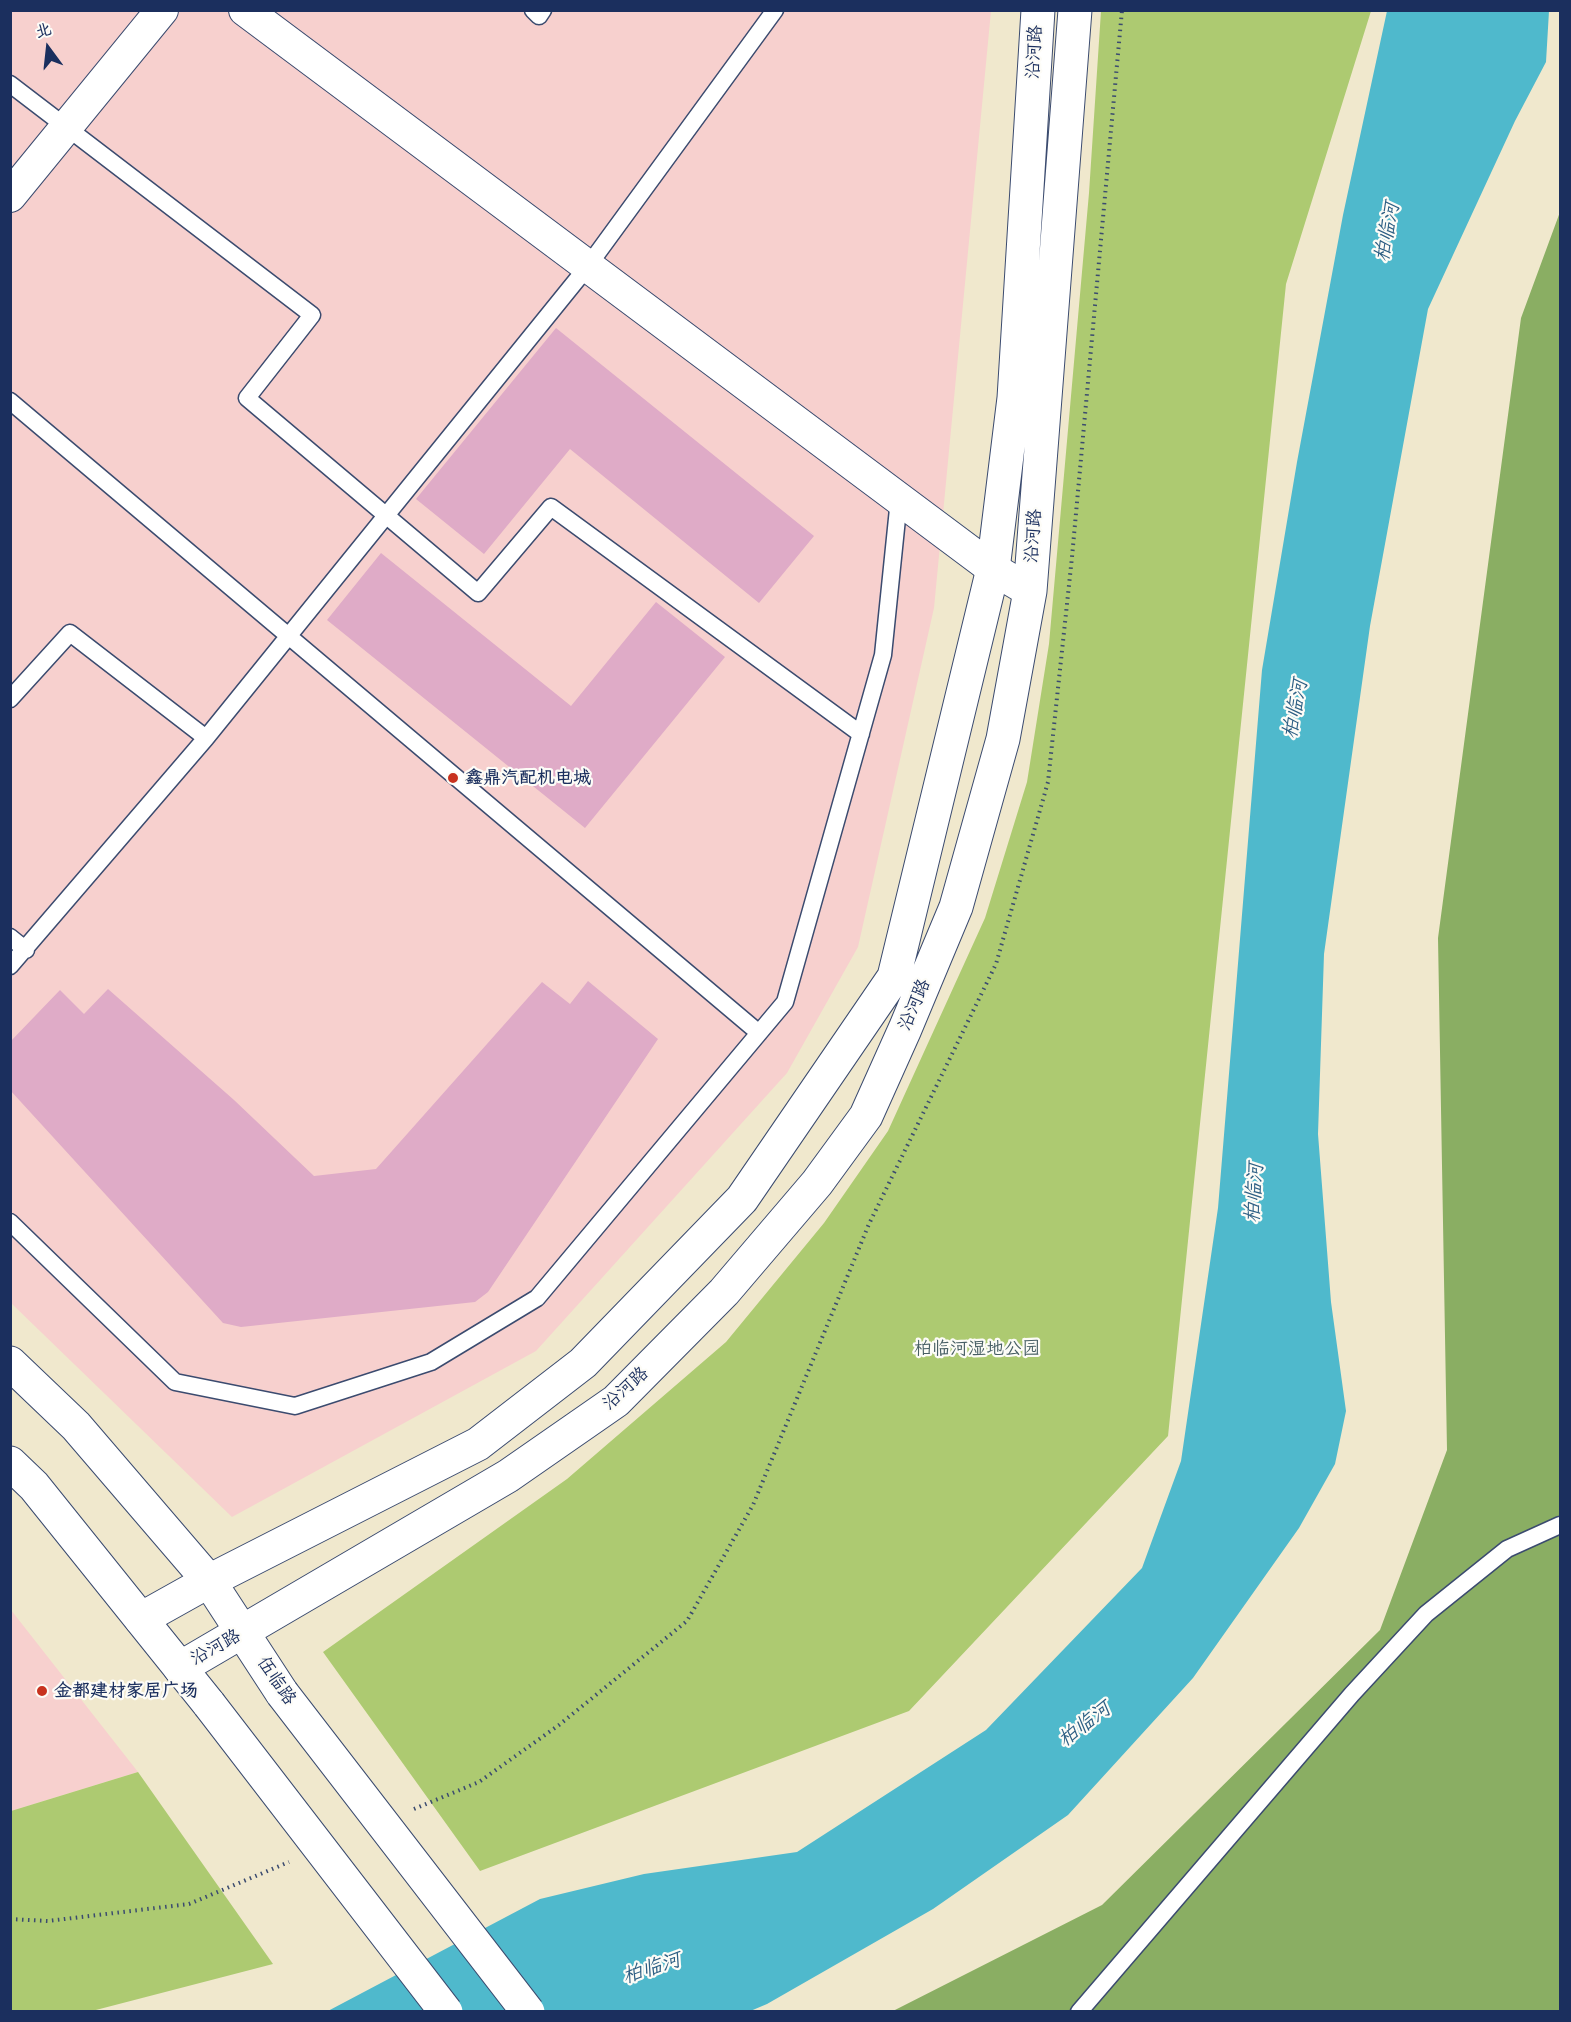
<!DOCTYPE html>
<html>
<head>
<meta charset="utf-8">
<style>
	body { margin:0 }
	#map { position:relative; width:1571px; height:2022px; overflow:hidden; background:#f0e8cd; font-family:Sriracha,"LXGW WenKai TC",sans-serif }
	canvas { display:block }
	.frame { position:absolute; inset:0; border:12px solid #1b2f5e; pointer-events:none }
	.north { position:absolute; left:18px; top:18px; width:60px; height:60px; -webkit-text-stroke:4px #fdfcf7; paint-order:stroke; rotate:345deg; font-size:16px; font-weight:700; line-height:24px; text-align:center; color:#1b2f5e }
	.north::after { content:''; display:block; margin:auto; width:21px; height:27px; background:#1b2f5e; clip-path:polygon(50% 0,100% 100%,50% 72%,0 100%) }
</style>
</head>
<body>
<div id="map">
<canvas width="1571" height="2022"></canvas>
<div class="frame"></div>
<div class="north">北</div>
</div>
<script>
const g = document.querySelector('canvas').getContext('2d');
g.lineJoin = 'round';
function fillPath(path, color) {
  g.fillStyle = color;
  g.fill(path, 'evenodd');
}
function shape(rows) {
  const path = new Path2D();
  for (const r of rows) {
    path.moveTo(r[0], r[1]);
    for (let i = 2; i < r.length; i += 2) path.lineTo(r[i], r[i + 1]);
  }
  return path;
}
function stroke(path, color, width, dash) {
  g.strokeStyle = color;
  g.lineWidth = width;
  g.lineCap = dash ? 'butt' : 'round';
  g.setLineDash(dash || []);
  g.stroke(path);
}
function write(font, color, halo, rows, align = 'center') {
  g.font = font + ' Sriracha,"LXGW WenKai TC",sans-serif';
  g.lineWidth = 4.5;
  g.setLineDash([]);
  g.textBaseline = 'middle';
  g.strokeStyle = halo;
  g.fillStyle = color;
  for (const [text, x, y, turn = 0] of rows) {
    g.save();
    g.translate(x, y);
    g.rotate((+turn || 0) * Math.PI / 180);
    g.textAlign = isNaN(turn) ? turn : align;
    if (halo) g.strokeText(text, 0, 0);
    g.fillText(text, 0, 0);
    g.restore();
  }
}
fillPath(shape([
	[10,11,991,11,934,608,858,947,787,1073,536,1351,232,1517,11,1303],
	[11,1610,138,1772,11,1811]
]), '#f7d0ce');
fillPath(shape([
	[1101,11,1371,11,1286,284,1168,1436,909,1711,480,1871,323,1652,567,1479,726,1342,824,1223,888,1131,985,918,1027,782,1049,644,1089,193],
	[138,1772,273,1964,92,2011,11,2011,11,1811]
]), '#adca71');
fillPath(shape([
	[1560,212,1560,2011,891,2012,1102,1905,1380,1630,1447,1450,1438,938,1521,318]
]), '#8aae63');
fillPath(shape([
	[1387,11,1549,11,1546,62,1515,121,1428,309,1370,626,1324,954,1318,1134,1331,1302,1346,1411,1335,1464,1299,1528,1193,1678,1068,1815,933,1909,767,2004,748,2012,326,2012,540,1899,644,1874,797,1852,986,1730,1142,1568,1181,1461,1218,1208,1262,670,1297,462,1343,215]
]), '#4fb9cc');
fillPath(shape([
	[556,328,814,536,759,603,570,449,484,554,416,499],
	[381,553,571,706,656,602,725,657,585,828,327,620],
	[588,981,658,1039,488,1292,475,1302,241,1327,223,1323,10,1090,10,1042,60,990,84,1014,108,989,234,1100,314,1176,376,1169,542,982,570,1004]
]), '#dfabc7');
const service = shape([
	[533,10,539,16,543,10],
	[10,84,312,315,247,398,478,593,551,507,861,734],
	[10,401,759,1033],
	[10,699,70,633,206,738],
	[10,937,26,950],
	[10,966,206,738,588,266,775,10],
	[10,1222,175,1382,295,1406,431,1362,537,1298,785,1002,883,655,899,499],
	[1079,2012,1352,1694,1426,1614,1507,1549,1560,1525]
]);
const minor = shape([
	[245,10,993,569,1030,591],
	[10,196,162,10]
]);
const tertiary = shape([
	[141,1619,209,1581,478,1444,583,1363,742,1199,894,977,993,569,1014,398,1038,10],
	[180,1668,508,1476,616,1401,724,1292,817,1183,866,1116,905,1029,956,907,1003,739,1030,591,1075,10]
]);
const primary = shape([
	[10,1363,76,1426,209,1581,282,1693],
	[10,1463,34,1486,209,1704]
]);
stroke(service, '#3b4b6f', 19);
stroke(minor, '#3b4b6f', 34);
stroke(tertiary, '#3b4b6f', 35);
stroke(primary, '#3b4b6f', 35);
stroke(shape([
	[414,1809,479,1782,559,1725,687,1621,753,1505,869,1224,996,964,1048,782,1072,557,1122,10],
	[10,1919,48,1921,189,1904,289,1862]
]), '#3b4b6f', 4, [1.5, 4.5]);
stroke(service, '#fff', 16);
stroke(minor, '#fff', 32);
stroke(tertiary, '#fff', 33);
stroke(primary, '#fff', 33);
const primaryBridge = shape([
	[282,1693,528,2012],
	[209,1704,446,2012]
]);
stroke(primaryBridge, '#3b4b6f', 35, []);
stroke(primaryBridge, '#fff', 33);
for (const [x, y, r, color] of [
	[453,778,6,"#c8321e"],
	[42,1691,6,"#c8321e"]
]) {
  const dot = new Path2D();
  dot.arc(x, y, r, 0, 2 * Math.PI);
  g.fillStyle = color;
  g.fill(dot);
  stroke(dot, '#fdfcf7', 2);
}
write('18px', '#1b2f5e', '#fdfcf7', [
	["沿河路",1035,52,-87],
	["沿河路",1034,536,-86],
	["沿河路",915,1005,-67],
	["沿河路",626,1389,-42],
	["沿河路",216,1648,-29],
	["伍临路",276,1681,56]
]);
write('bold 18px', '#1b2f5e', '#fdfcf7', [
	["鑫鼎汽配机电城",465,778],
	["金都建材家居广场",54,1691]
], 'left');
write('18px', '#475e64', '#fdfcf7', [
	["柏临河湿地公园",977,1349]
]);
write('italic 20px', '#2d5f84', '#fdfcf7', [
	["柏临河",1388,232,-79],
	["柏临河",1296,709,-79],
	["柏临河",1255,1193,-86],
	["柏临河",1085,1725,-37],
	["柏临河",652,1969,-18]
]);
</script>
</body>
</html>
